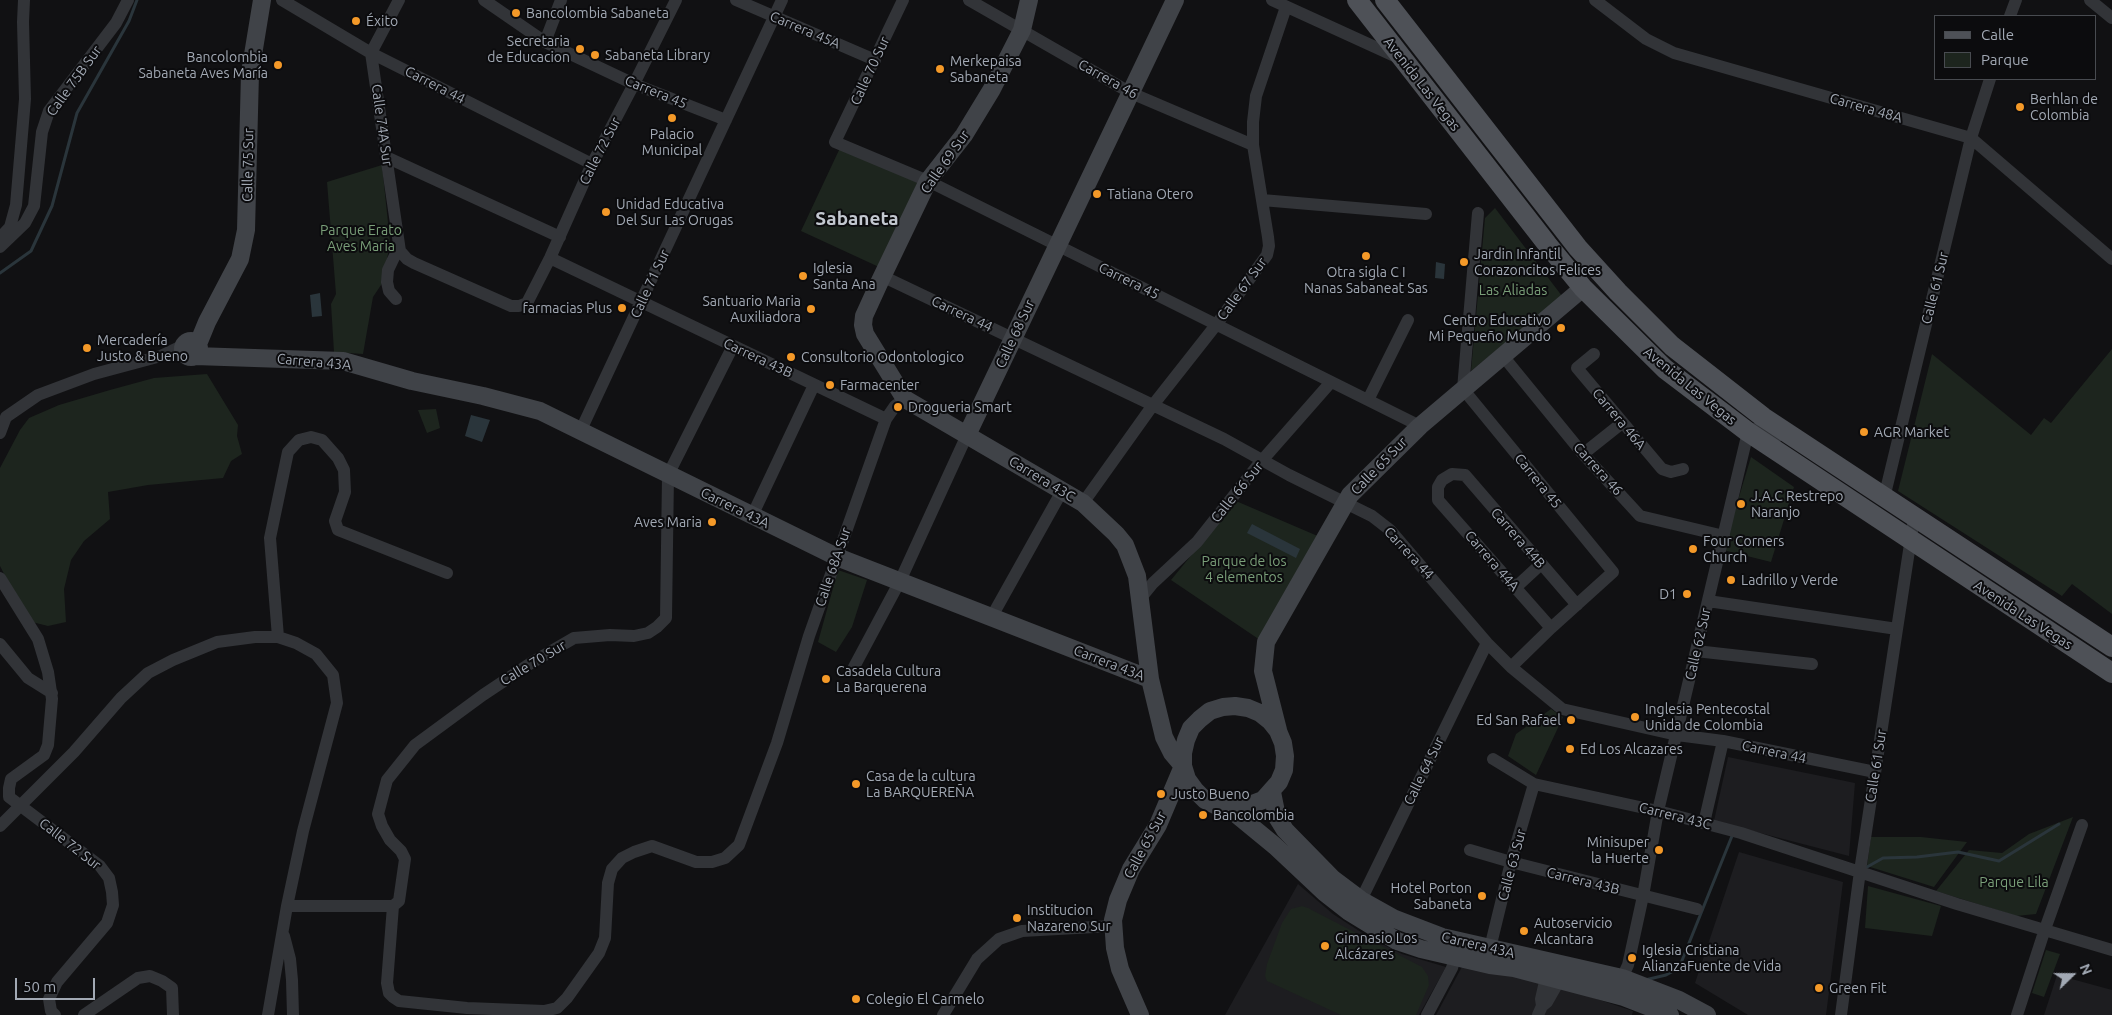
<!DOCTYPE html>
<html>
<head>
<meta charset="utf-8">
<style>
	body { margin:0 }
	#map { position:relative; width:2112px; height:1015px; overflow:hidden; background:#111113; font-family:Ubuntu,sans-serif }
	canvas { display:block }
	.legend { position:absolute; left:1934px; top:15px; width:162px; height:65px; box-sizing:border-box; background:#0c0c0e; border:1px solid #484b50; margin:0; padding:6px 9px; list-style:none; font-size:15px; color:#a2a9b4 }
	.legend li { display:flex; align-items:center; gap:10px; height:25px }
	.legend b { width:25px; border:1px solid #484b50 }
	.north { position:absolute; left:2047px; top:950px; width:50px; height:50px; -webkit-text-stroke:4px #0c0c0e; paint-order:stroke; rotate:68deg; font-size:14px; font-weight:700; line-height:20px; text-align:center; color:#a2a9b4 }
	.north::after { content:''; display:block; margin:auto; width:18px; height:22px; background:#a2a9b4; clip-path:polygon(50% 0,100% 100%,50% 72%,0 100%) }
	.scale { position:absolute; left:15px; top:978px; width:80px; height:22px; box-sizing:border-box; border:2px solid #a2a9b4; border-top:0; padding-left:6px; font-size:15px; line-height:18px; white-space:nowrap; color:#a2a9b4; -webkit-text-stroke:4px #0c0c0e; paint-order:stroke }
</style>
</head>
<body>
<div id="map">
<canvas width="2112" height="1015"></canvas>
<ul class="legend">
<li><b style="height:6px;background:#4e5157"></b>Calle</li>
<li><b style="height:14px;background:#1d251e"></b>Parque</li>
</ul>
<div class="north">N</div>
<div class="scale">50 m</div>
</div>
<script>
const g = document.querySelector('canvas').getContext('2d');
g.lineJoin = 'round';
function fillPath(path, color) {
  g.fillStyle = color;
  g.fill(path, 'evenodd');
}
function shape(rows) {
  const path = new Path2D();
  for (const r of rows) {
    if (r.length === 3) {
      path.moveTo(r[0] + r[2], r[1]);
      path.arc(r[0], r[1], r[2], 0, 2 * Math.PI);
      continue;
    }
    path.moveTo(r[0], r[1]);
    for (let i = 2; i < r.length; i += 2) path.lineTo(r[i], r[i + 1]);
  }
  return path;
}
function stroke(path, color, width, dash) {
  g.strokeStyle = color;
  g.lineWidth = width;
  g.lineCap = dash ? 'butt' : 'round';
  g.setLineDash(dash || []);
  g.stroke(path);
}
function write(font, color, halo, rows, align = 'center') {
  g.font = font + ' Ubuntu,sans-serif';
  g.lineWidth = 4;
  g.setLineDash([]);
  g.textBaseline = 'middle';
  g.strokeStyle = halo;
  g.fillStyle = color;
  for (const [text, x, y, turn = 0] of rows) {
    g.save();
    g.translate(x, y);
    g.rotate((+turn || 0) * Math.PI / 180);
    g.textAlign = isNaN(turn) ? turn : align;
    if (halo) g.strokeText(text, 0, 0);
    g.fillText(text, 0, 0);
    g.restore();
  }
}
fillPath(shape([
	[1728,757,1855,783,1849,856,1714,821],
	[1739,852,1843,882,1826,1015,1748,1015,1695,983],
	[1298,884,1333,914,1370,938,1402,954,1446,967,1419,1015,1225,1015],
	[1464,963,1549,983,1633,1011,1632,1015,1436,1015],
	[2057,975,2112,990,2112,1015,2044,1015]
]), '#1d1d20');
fillPath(shape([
	[840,148,918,182,879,267,801,231],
	[382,165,390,242,383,282,373,297,363,354,334,352,331,304,336,294,327,182],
	[1495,208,1562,296,1471,371,1485,218],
	[2112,349,2112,614,2072,584,2062,596,1898,491,1932,354,2031,435,2044,418,2051,423],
	[207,374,238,425,237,436,242,454,231,461,223,478,148,485,108,492,110,519,84,541,71,560,64,589,66,622,48,626,32,622,23,611,0,566,0,468,20,430,29,418,59,405,110,390,154,378],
	[436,409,440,428,427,433,418,410],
	[1751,457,1794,487,1771,562,1723,550],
	[1236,501,1320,537,1260,640,1171,580],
	[838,570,867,580,852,627,836,652,818,642],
	[1551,709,1563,717,1536,775,1508,756,1516,734],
	[2073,817,2036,914,2016,916,1936,891,1969,850,2002,853,2029,834],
	[1871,837,1921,837,1967,842,1934,887,1867,866],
	[1868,886,1941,906,1932,936,1865,928],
	[1302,906,1308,908,1422,967,1428,976,1429,985,1416,1015,1341,1015,1267,981,1265,976,1267,964,1282,923,1291,909],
	[2046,950,2060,954,2044,997,2032,993]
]), '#1d251e');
fillPath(shape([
	[1436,262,1445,264,1444,279,1435,278],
	[320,293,322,316,312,317,310,295],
	[471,415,490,420,482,442,465,436],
	[1252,524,1300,549,1296,558,1247,533]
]), '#2a353b');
stroke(shape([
	[0,273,31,251,52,206,77,113,129,21,137,0],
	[1867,867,1883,858,1917,857,1958,852,1999,861,2059,824],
	[1645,980,1666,975,1679,968,1732,836]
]), '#2a353b', 3);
stroke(shape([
	[282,0,371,53,592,164],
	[399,0,371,53,400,251,407,259,414,263,511,306,519,306,527,303,550,258,592,164,634,84,676,0],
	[484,0,545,42,634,84,726,120],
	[736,0,875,60],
	[903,0,835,142,928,181,1420,426],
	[969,0,1131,93,1253,145],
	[1272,0,1399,58],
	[1595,0,1646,39,1674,53,1971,138,2112,259],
	[2090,0,2112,18],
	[2010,16,2016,0],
	[545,42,561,0],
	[386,157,560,237],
	[1262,200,1426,214],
	[1478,213,1463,389,1613,572,1551,628,1511,667],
	[0,238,10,227,16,205,25,99,23,22,24,0],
	[0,247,25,223,34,206,42,132,49,111,116,23,128,0],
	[550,258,886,419],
	[882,276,1224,439,1289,475,1372,516,1390,530,1487,643,1511,667,1562,709,1677,735,1723,741,1875,772],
	[396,299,389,291,387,282,388,270,399,247],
	[1594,354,1577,368,1662,469,1671,472,1683,469],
	[1503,356,1583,454,1640,516,1724,536],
	[1368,400,1408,320],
	[580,432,782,0],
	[0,433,6,417,38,395,94,374,161,356,182,346],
	[1583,454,1622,423],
	[1884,498,1971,138,1990,79],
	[1083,503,1153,405,1216,325,1267,255,1269,246,1268,237,1253,145,1253,122,1256,96,1286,7],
	[752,516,814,385],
	[0,578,38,639,48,672,52,699,48,745,44,755,11,779,9,788,9,797,100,866,109,878,112,892,113,905,107,923,57,982,49,999,51,1011,55,1015],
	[1515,588,1541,564],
	[1140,599,1153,583,1197,542,1258,465,1331,382],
	[1708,601,1897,629],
	[991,618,1062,491],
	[1551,628,1438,500,1438,487,1442,480,1452,474,1465,475,1577,605],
	[278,637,270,538,288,452,299,440,311,437,322,440,338,458,344,470,345,492,335,521,338,530,447,573],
	[0,644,28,678,52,693],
	[1696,651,1812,664],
	[854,667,900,581,967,435],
	[1493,759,1534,784,1658,811,1741,833,1957,904,2112,950],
	[1704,823,1723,741],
	[0,826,74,752,121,698,148,673,173,660,217,642,255,637,278,637,296,643,316,654,333,675,337,703,303,831,287,906,268,1015],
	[1470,850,1511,862,1697,909],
	[1361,900,1487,643],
	[287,906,393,906,399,901,405,859,401,851,390,840,382,826,378,814,387,780,415,745,483,695,531,663,574,638,610,635,634,636,648,633,657,627,666,618,668,475,733,346],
	[393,906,387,983,389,993,393,997,399,1001,467,1008,544,1011,557,1008,567,998,599,953,605,938,608,883,612,869,622,858,634,852,652,846,696,862,712,862,725,858,739,845,777,743,809,636,886,419,895,406,905,399],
	[284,936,290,959,292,980,293,1015],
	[1490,948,1511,862,1534,784],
	[1622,978,1628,965,1643,896,1658,811,1748,432,1758,428,1778,436],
	[1542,1006,1541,999,1546,977],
	[84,1015,138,978,150,976,162,981,172,988,173,1015],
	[943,1015,977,959,999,939,1022,931,1112,926],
	[1427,1015,1452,968,1455,958],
	[1538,1015,1542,1006,1547,1002,1555,988,1558,980],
	[1841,1015,1860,871,1914,518],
	[2017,1015,2044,932,2082,825]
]), '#323438', 12);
stroke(shape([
	[1029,0,1022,30,992,89,964,135,928,181,880,281,864,316,863,325,865,334,905,399,1083,503,1116,534,1125,545,1137,576,1150,679,1164,737,1172,753,1183,766,1187,779,1195,790,1205,800,1217,806,1230,809,1242,808,1263,800,1279,782,1284,770,1285,756,1283,743,1278,731,1270,721,1260,713,1248,708,1235,706,1223,707,1210,711,1200,719,1191,728,1186,740,1183,753,1183,766,1158,825,1131,869,1118,900,1113,920,1115,948,1120,969,1140,1015],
	[191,349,8],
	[198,344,207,322,240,259,246,230,250,73,262,0],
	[195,356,343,361,412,381,483,396,540,411,837,557,1150,679],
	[967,435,1175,0],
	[1278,730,1263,671,1266,642,1350,495,1420,426,1583,288],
	[1272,792,1277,817,1285,830,1333,879,1361,900,1395,919,1442,937,1622,978,1679,1000,1707,1015],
	[1230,809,1275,846,1325,893,1348,911,1397,941,1421,949,1490,965,1514,968,1624,997,1670,1015]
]), '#404348', 18);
stroke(shape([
	[1357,0,1547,244,1583,288,1665,369,1748,432,2112,673],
	[1385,0,1578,248,1618,292,1672,346,1763,417,2112,647]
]), '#4e5157', 20);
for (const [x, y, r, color] of [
	[516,13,5,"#f49928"],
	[356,21,5,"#f49928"],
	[580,49,5,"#f49928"],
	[595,55,5,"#f49928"],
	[278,65,5,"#f49928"],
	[940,69,5,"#f49928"],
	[2020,107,5,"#f49928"],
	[672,118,5,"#f49928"],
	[1097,194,5,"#f49928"],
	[606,212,5,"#f49928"],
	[1366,256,5,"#f49928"],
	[1464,262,5,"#f49928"],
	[803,276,5,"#f49928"],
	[622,308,5,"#f49928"],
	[811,309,5,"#f49928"],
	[1561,328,5,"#f49928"],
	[87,348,5,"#f49928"],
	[791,357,5,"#f49928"],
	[830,385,5,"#f49928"],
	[898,407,5,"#f49928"],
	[1864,432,5,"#f49928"],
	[1741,504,5,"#f49928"],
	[712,522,5,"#f49928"],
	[1693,549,5,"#f49928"],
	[1731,580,5,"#f49928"],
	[1687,594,5,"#f49928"],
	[826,679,5,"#f49928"],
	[1635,717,5,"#f49928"],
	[1571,720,5,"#f49928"],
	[1570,749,5,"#f49928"],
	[856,784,5,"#f49928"],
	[1161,794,5,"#f49928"],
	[1203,815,5,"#f49928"],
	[1659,850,5,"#f49928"],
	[1482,896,5,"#f49928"],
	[1017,918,5,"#f49928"],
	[1524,931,5,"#f49928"],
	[1325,946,5,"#f49928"],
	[1632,958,5,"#f49928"],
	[1819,988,5,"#f49928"],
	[856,999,5,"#f49928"]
]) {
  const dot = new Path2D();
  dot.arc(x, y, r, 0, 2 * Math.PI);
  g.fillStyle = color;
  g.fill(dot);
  stroke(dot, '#0c0c0e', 2);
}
write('14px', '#a2a9b4', '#0c0c0e', [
	["Bancolombia Sabaneta",526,13],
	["Éxito",366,21],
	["Secretaria",570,41,"right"],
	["de Educacion",570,57,"right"],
	["Sabaneta Library",605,55],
	["Bancolombia",268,57,"right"],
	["Sabaneta Aves María",268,73,"right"],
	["Merkepaisa",950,61],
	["Sabaneta",950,77],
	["Berhlan de",2030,99],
	["Colombia",2030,115],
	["Palacio",672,134,"center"],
	["Municipal",672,150,"center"],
	["Tatiana Otero",1107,194],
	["Unidad Educativa",616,204],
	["Del Sur Las Orugas",616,220],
	["Jardin Infantil",1474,254],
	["Corazoncitos Felices",1474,270],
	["Iglesia",813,268],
	["Santa Ana",813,284],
	["Otra sigla C I",1366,272,"center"],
	["Nanas Sabaneat Sas",1366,288,"center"],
	["Santuario Maria",801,301,"right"],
	["Auxiliadora",801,317,"right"],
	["farmacias Plus",612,308,"right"],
	["Centro Educativo",1551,320,"right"],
	["Mi Pequeño Mundo",1551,336,"right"],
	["Mercadería",97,340],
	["Justo & Bueno",97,356],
	["Consultorio Odontologico",801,357],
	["Farmacenter",840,385],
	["Drogueria Smart",908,407],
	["AGR Market",1874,432],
	["J.A.C Restrepo",1751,496],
	["Naranjo",1751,512],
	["Aves Maria",702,522,"right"],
	["Four Corners",1703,541],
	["Church",1703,557],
	["Ladrillo y Verde",1741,580],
	["D1",1677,594,"right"],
	["Casadela Cultura",836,671],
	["La Barquerena",836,687],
	["Inglesia Pentecostal",1645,709],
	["Unida de Colombia",1645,725],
	["Ed San Rafael",1561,720,"right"],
	["Ed Los Alcazares",1580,749],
	["Casa de la cultura",866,776],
	["La BARQUEREÑA",866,792],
	["Justo Bueno",1171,794],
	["Bancolombia",1213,815],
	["Minisuper",1649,842,"right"],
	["la Huerte",1649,858,"right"],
	["Hotel Porton",1472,888,"right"],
	["Sabaneta",1472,904,"right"],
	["Institucion",1027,910],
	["Nazareno Sur",1027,926],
	["Autoservicio",1534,923],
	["Alcantara",1534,939],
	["Gimnasio Los",1335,938],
	["Alcázares",1335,954],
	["Iglesia Cristiana",1642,950],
	["AlianzaFuente de Vida",1642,966],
	["Green Fit",1829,988],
	["Colegio El Carmelo",866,999]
], 'left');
write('14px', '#a2a9b4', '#0c0c0e', [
	["Carrera 45A",805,30,23],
	["Calle 70 Sur",870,71,-65],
	["Carrera 46",1108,79,29],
	["Calle 75B Sur",74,81,-54],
	["Avenida Las Vegas",1422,84,52],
	["Carrera 44",435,85,27],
	["Carrera 45",656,92,22],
	["Carrera 48A",1866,108,16],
	["Calle 74A Sur",382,125,82],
	["Calle 72 Sur",600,151,-63],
	["Calle 69 Sur",945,162,-55],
	["Calle 75 Sur",248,165,-89],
	["Carrera 45",1129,281,26],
	["Calle 71 Sur",650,284,-65],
	["Calle 61 Sur",1935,288,-76],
	["Calle 67 Sur",1242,289,-54],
	["Carrera 44",962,314,25],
	["Calle 68 Sur",1015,334,-65],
	["Carrera 43B",758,358,25],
	["Carrera 43A",314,362,5],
	["Avenida Las Vegas",1690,386,39],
	["Carrera 46A",1619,419,50],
	["Calle 65 Sur",1379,466,-46],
	["Carrera 46",1598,469,48],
	["Carrera 43C",1042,479,31],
	["Carrera 45",1538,481,51],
	["Calle 66 Sur",1237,492,-51],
	["Carrera 43A",735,508,26],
	["Carrera 44B",1518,538,49],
	["Carrera 44",1409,553,47],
	["Carrera 44A",1492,561,49],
	["Calle 68A Sur",833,567,-71],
	["Avenida Las Vegas",2023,615,33],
	["Calle 62 Sur",1698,644,-77],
	["Calle 70 Sur",533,663,-31],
	["Carrera 43A",1109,663,21],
	["Carrera 44",1774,752,12],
	["Calle 61 Sur",1876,766,-81],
	["Calle 64 Sur",1424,771,-64],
	["Carrera 43C",1675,816,14],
	["Calle 72 Sur",70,844,38],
	["Calle 65 Sur",1145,845,-62],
	["Calle 63 Sur",1512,865,-75],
	["Carrera 43B",1583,881,14],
	["Carrera 43A",1478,945,13]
]);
write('14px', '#7a9f79', '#0c0c0e', [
	["Parque Erato",361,230],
	["Aves Maria",361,246],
	["Las Aliadas",1513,290],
	["Parque de los",1244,561],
	["4 elementos",1244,577],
	["Parque Lila",2014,882]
]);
write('bold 19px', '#c3c8d0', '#0c0c0e', [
	["Sabaneta",857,219]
]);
</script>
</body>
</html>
